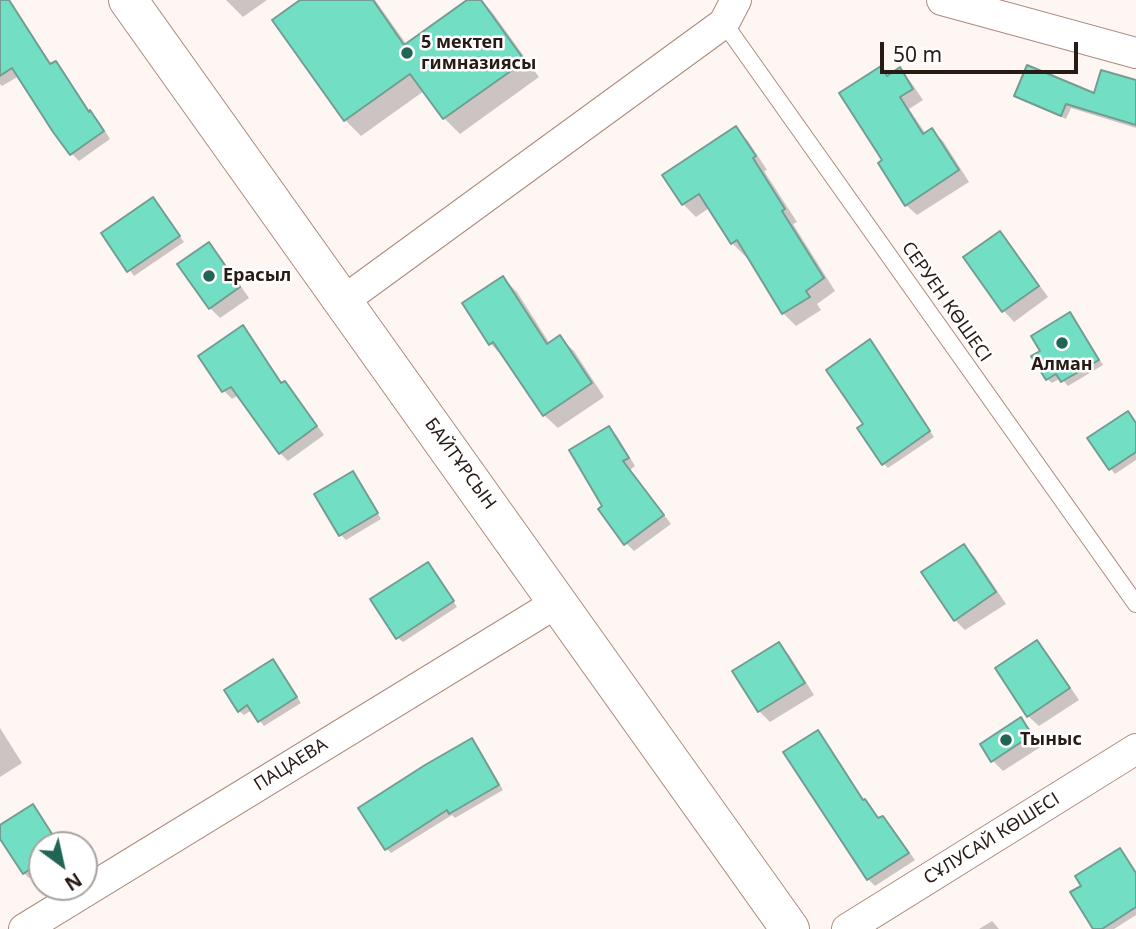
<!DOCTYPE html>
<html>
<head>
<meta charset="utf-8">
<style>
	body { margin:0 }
	#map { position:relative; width:1136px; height:929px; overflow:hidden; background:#fef6f3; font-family:"Noto Sans",sans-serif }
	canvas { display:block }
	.north { position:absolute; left:28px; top:831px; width:70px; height:70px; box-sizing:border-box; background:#fff; border:2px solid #a9a3a1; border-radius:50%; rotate:147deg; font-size:19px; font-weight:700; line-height:28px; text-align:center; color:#281a15 }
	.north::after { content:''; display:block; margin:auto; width:24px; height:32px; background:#216557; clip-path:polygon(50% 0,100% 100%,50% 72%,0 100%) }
	.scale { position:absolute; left:880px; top:42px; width:198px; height:32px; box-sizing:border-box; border:4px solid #281a15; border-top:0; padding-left:9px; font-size:21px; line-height:24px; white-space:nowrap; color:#281a15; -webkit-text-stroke:5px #fff; paint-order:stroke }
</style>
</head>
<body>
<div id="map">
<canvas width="1136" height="929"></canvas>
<div class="north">N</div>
<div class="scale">50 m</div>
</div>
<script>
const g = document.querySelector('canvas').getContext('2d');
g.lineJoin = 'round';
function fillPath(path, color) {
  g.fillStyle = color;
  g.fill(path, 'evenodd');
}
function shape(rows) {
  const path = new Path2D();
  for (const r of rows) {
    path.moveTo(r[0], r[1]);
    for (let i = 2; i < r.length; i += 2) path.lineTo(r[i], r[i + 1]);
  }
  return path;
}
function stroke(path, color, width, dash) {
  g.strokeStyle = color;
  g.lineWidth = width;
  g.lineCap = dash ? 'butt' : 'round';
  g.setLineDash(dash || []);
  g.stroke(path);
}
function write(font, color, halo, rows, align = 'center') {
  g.font = font + ' "Noto Sans",sans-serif';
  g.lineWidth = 5;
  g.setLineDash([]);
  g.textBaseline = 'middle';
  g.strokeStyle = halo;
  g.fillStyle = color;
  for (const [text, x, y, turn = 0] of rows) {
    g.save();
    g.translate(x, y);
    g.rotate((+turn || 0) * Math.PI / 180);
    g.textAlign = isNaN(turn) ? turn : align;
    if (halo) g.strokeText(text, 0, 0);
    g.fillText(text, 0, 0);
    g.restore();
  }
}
fillPath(shape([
	[226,0,267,0,243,17],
	[302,0,375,0,407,45,470,0,481,0,492,12,539,77,460,134,444,118,424,91,361,136,345,120],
	[12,8,20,16,52,65,55,63,63,71,90,112,98,120,110,139,79,161,71,153,19,76,2,86,0,84,0,16],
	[880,68,889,77,899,70,910,81,923,100,909,109,926,134,932,130,943,141,969,182,917,215,906,205,885,161],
	[1136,82,1136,128,1071,108,1066,119,1021,100,1016,95,1095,95],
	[736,129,748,141,767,170,764,171,797,222,793,224,835,291,817,304,821,310,796,326,783,313,747,254,745,256,732,243,709,208,696,217,683,204],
	[153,199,184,242,134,276,103,233],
	[1000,233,1010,244,1048,297,1014,322,1004,311,966,258],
	[209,244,219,255,249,298,220,318,210,308],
	[503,278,517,292,550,344,560,338,574,351,604,397,558,428,544,415,504,358,491,344,464,303],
	[1070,314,1075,319,1103,365,1068,386,1061,378,1052,383,1047,379,1042,351],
	[242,328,250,336,283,384,285,383,292,391,324,435,288,461,280,453,239,395,232,399,224,391,200,356],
	[870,341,874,346,934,437,888,468,883,463,866,425],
	[1136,423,1136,460,1115,474,1111,469],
	[609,428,617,436,635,466,630,470,671,524,634,551,626,543,604,506],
	[353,473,357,478,381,519,346,540,341,535,317,495],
	[964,546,974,556,1006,604,965,630,955,620],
	[432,569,457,607,403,642,398,638],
	[1037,642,1047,653,1079,700,1039,726,1028,716],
	[779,644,789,655,814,695,770,722,759,711],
	[273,661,277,666,301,703,264,726,252,710,244,715,239,711],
	[1021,719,1031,730,1042,746,1003,771,993,761],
	[0,728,22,763,0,777],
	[818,732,824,739,864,801,872,808,880,820,883,818,890,825,915,860,875,886,868,879],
	[472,740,477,745,503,790,455,818,452,815,391,853,386,848],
	[37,811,59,845,42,845,42,869,29,878,24,873,0,835,0,827],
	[1120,850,1136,872,1136,915,1114,929,1095,929,1084,886],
	[992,921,999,929,979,929]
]), '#0003');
const building = shape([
	[0,0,9,0,50,64,56,61,89,112,90,110,104,131,70,155,53,132,12,68,0,76,0,0],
	[300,0,373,0,404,45,467,0,481,0,525,61,443,119,410,74,344,121,272,20,300,0],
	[1027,65,1094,93,1101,70,1136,80,1136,125,1066,104,1061,116,1014,96,1027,65],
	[881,66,887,76,900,67,913,89,900,97,923,134,932,128,959,170,905,206,878,163,882,160,839,93,881,66],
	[736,126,756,156,753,158,785,209,782,211,824,278,806,291,810,297,782,314,737,240,731,244,699,194,682,205,662,175,736,126],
	[153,197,180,236,127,272,101,233,153,197],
	[1000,231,1039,286,1002,312,963,257,1000,231],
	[209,242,240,287,209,309,177,264,209,242],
	[503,276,547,344,560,335,592,383,543,416,493,342,489,345,462,303,503,276],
	[1070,312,1099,360,1061,382,1056,374,1046,380,1031,356,1040,351,1031,336,1070,312],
	[243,325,281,383,285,381,317,426,279,454,231,387,222,392,198,356,243,325],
	[870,339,930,431,882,465,857,428,863,424,826,370,870,339],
	[1128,411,1136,423,1136,452,1109,470,1087,438,1128,411],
	[609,426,629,458,623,461,664,515,624,545,598,509,602,506,569,450,609,426],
	[353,471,378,513,339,536,314,494,353,471],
	[964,544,996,592,954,621,921,572,964,544],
	[428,562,454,601,396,639,370,599,428,562],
	[1037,640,1070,688,1027,717,995,668,1037,640],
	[779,642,805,683,758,712,732,671,779,642],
	[273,659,297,697,258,722,247,705,238,712,224,690,273,659],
	[1021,717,1032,735,991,762,980,744,1021,717],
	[818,730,863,800,865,799,878,818,883,816,909,853,867,880,783,752,818,730],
	[472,738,499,785,449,814,447,810,385,850,358,808,425,765,472,738],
	[33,804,59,845,42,845,42,861,23,874,0,839,0,825,33,804],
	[1120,848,1136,873,1136,907,1102,929,1093,929,1070,892,1081,886,1075,876,1120,848]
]);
fillPath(building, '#72dfc5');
stroke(building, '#739d92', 2);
const lane = shape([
	[724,23,1136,604]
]);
const street = shape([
	[942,0,1136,53],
	[343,301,724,23,736,0],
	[24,929,558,602],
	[847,929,1136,749]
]);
const secondary = shape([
	[128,0,790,929]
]);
stroke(lane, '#ae8a7c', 18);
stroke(street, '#ae8a7c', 32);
stroke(secondary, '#ae8a7c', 40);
stroke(lane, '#fff', 16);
stroke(street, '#fff', 30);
stroke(secondary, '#fff', 38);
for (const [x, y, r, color] of [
	[407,53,7,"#216557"],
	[209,276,7,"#216557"],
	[1062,343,7,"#216557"],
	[1006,740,7,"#216557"]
]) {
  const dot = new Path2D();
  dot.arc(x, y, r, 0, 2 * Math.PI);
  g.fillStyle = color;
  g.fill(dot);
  stroke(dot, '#fff', 2.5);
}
write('bold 18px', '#281a15', '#fff', [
	["5 мектеп",421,43],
	["гимназиясы",421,64],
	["Ерасыл",223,276],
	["Алман",1062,365,"center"],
	["Тыныс",1020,740]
], 'left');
write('18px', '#281a15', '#fff', [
	["СЕРУЕН КӨШЕСІ",946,302,55],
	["БАЙТҰРСЫН",460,464,54],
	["ПАЦАЕВА",291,765,-32],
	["СҰЛУСАЙ КӨШЕСІ",992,839,-32]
]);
</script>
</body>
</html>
